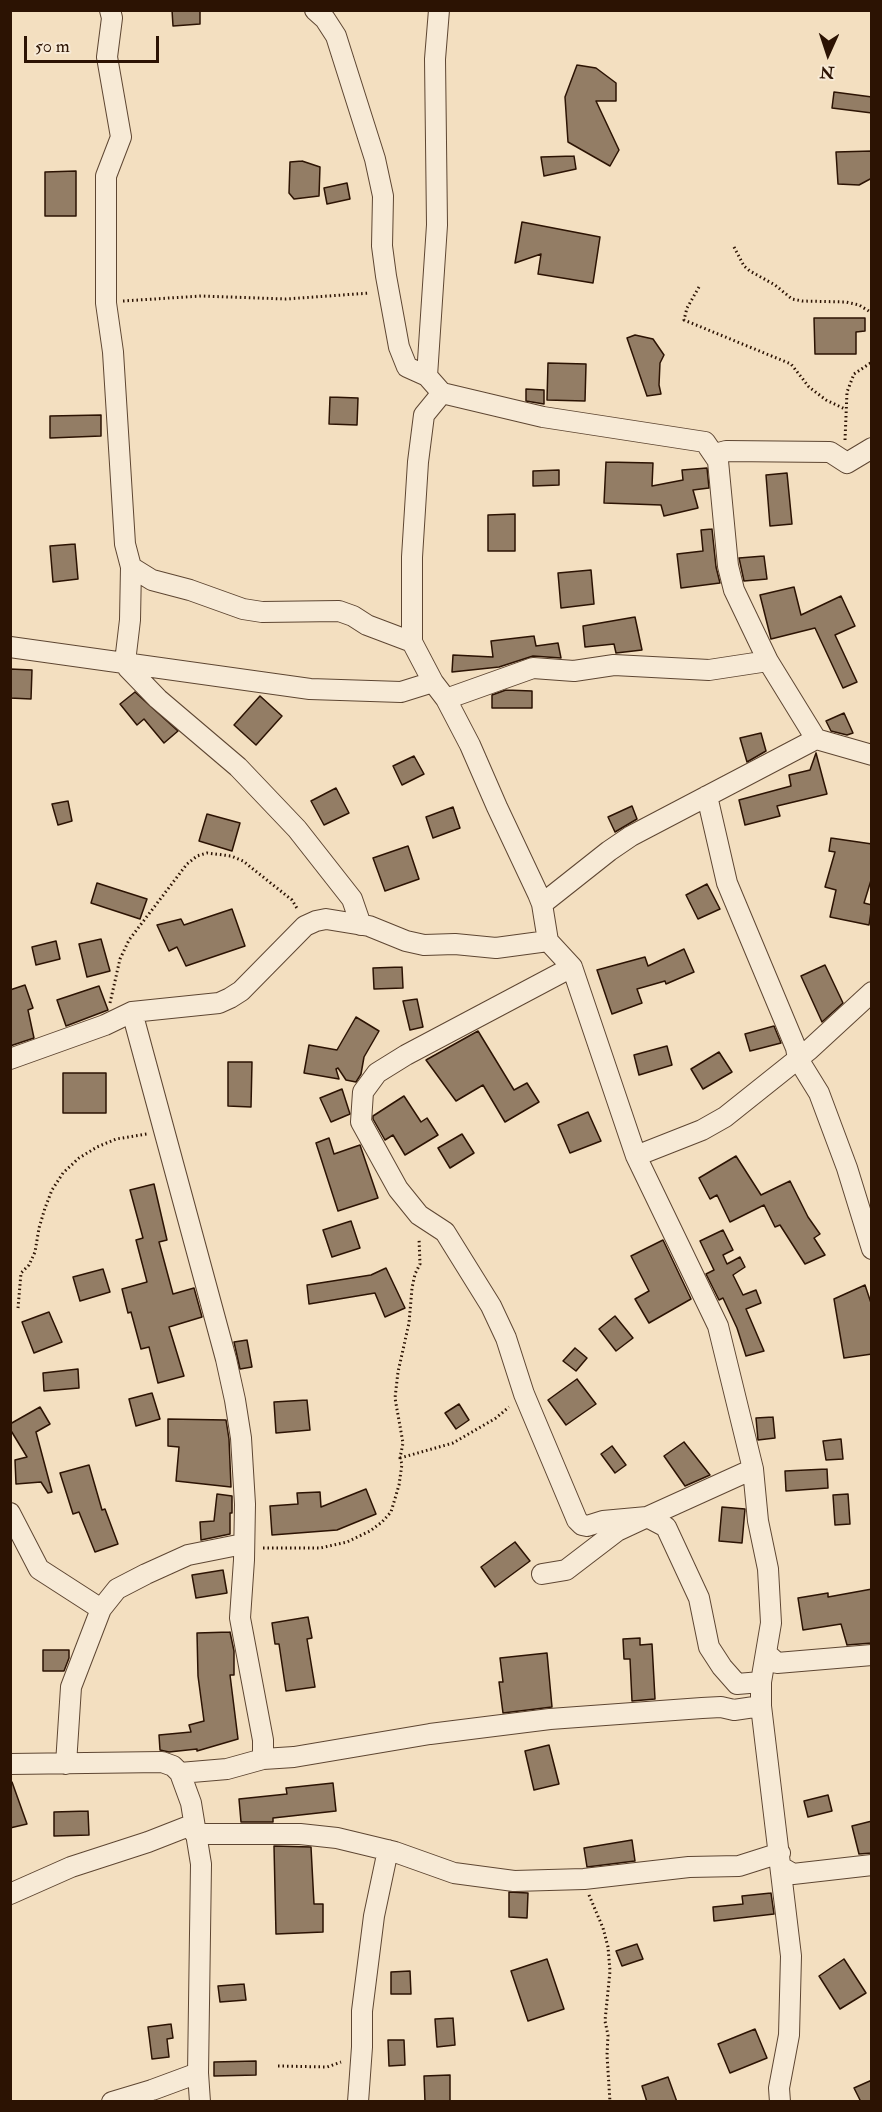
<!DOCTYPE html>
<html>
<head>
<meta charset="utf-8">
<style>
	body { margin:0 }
	#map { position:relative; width:882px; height:2112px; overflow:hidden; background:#f3dfc0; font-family:"IM FELL Double Pica",serif }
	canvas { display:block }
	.frame { position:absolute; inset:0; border:12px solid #2c1303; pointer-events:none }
	.north { position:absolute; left:798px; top:24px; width:60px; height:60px; -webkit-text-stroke:4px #f7ead6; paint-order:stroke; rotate:183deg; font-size:16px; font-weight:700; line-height:24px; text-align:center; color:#2c1303 }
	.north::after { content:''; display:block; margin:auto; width:21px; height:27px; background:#2c1303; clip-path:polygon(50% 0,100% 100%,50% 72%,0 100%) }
	.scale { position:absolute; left:24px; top:36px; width:135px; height:27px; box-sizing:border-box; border:3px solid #2c1303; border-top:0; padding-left:8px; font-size:18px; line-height:21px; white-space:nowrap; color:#2c1303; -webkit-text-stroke:4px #f7ead6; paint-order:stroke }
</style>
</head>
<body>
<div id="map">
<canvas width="882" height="2112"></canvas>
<div class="frame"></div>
<div class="north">N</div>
<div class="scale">50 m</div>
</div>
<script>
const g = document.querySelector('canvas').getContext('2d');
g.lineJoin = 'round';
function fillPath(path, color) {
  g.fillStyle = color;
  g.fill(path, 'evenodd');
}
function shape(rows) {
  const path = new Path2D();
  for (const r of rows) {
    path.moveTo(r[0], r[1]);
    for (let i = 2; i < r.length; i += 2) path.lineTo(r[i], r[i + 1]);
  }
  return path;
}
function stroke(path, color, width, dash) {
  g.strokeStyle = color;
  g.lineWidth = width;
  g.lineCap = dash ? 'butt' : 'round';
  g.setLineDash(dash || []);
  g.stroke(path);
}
const building = shape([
	[172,10,200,10,200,24,173,26,172,10],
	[577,65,596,68,616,83,616,101,596,101,619,150,610,166,568,142,565,97,577,65],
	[834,92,872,97,872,113,832,108,834,92],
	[872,151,872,178,859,185,838,184,836,152,872,151],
	[574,156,576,169,544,176,541,157,574,156],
	[302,161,320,167,319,196,294,199,289,193,290,162,302,161],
	[76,171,76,216,45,216,45,172,76,171],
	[347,183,350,199,327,204,324,188,347,183],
	[522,222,600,237,593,283,538,274,541,254,515,263,522,222],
	[814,318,865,318,865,331,856,332,856,354,815,354,814,318],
	[635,335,653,339,664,355,660,363,659,385,661,394,647,396,627,338,635,335],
	[548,363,586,364,585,401,547,400,548,363],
	[526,389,544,390,544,404,526,401,526,389],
	[330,397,358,398,357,425,329,424,330,397],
	[101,415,101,436,50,438,50,416,101,415],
	[606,462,653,463,652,486,683,480,682,470,707,468,709,488,693,490,698,508,664,516,661,505,604,503,606,462],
	[559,470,559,485,533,486,533,471,559,470],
	[787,473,792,524,770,526,766,475,787,473],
	[515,514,515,551,488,551,488,515,515,514],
	[712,529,716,567,720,583,681,588,677,554,703,551,701,530,712,529],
	[75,544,78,579,53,582,50,546,75,544],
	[764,556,767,579,744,581,739,558,764,556],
	[591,570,594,604,561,608,558,573,591,570],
	[794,587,801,615,841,596,855,626,835,635,857,682,843,688,815,628,771,639,760,595,794,587],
	[635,617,642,650,616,653,614,644,585,647,583,626,635,617],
	[534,636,536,646,558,643,561,658,533,656,499,667,452,672,453,655,493,657,491,641,534,636],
	[10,669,32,670,31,699,10,698,10,669],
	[506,690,532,691,532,708,492,708,492,695,506,690],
	[135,692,178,731,164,743,144,719,137,725,120,704,135,692],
	[260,696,282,716,256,745,234,725,260,696],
	[844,713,853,733,847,735,831,731,826,721,844,713],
	[761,733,766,751,747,762,740,738,761,733],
	[816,753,827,794,777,806,780,816,745,825,739,800,791,786,789,775,810,770,816,753],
	[414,756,424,774,402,785,393,766,414,756],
	[336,788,349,813,324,825,311,801,336,788],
	[68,801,72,821,58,825,52,804,68,801],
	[632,806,637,819,615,832,608,817,632,806],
	[453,807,460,828,433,838,426,817,453,807],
	[207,814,240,823,232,851,199,841,207,814],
	[831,838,872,844,872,877,864,903,872,905,869,925,830,917,836,890,825,887,835,852,829,851,831,838],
	[408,846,419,879,385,891,373,858,408,846],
	[97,883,147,899,140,919,91,903,97,883],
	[707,884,720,909,698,919,686,895,707,884],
	[232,909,245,946,186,966,177,947,169,951,157,925,181,919,184,925,232,909],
	[101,939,110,971,87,977,79,944,101,939],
	[56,941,60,959,36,965,32,947,56,941],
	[684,949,694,972,666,984,665,981,637,989,642,1003,612,1014,597,970,645,957,648,966,684,949],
	[825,965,843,1003,822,1022,801,976,825,965],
	[402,967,403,988,374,989,373,968,402,967],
	[25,985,33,1008,28,1010,34,1038,10,1046,10,990,25,985],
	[99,986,108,1010,66,1026,57,1000,99,986],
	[417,999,423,1027,410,1030,403,1001,417,999],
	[356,1017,379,1031,364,1057,361,1074,356,1082,346,1080,338,1068,336,1069,339,1079,304,1073,309,1045,337,1050,356,1017],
	[774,1026,781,1043,750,1051,745,1034,774,1026],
	[478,1031,514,1090,527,1083,539,1102,505,1122,483,1085,456,1101,426,1060,478,1031],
	[667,1046,672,1065,639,1075,634,1055,667,1046],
	[719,1052,732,1072,703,1089,691,1069,719,1052],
	[228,1062,252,1062,251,1107,228,1106,228,1062],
	[63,1073,106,1073,106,1113,63,1113,63,1073],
	[342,1089,350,1114,331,1122,320,1098,342,1089],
	[404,1096,421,1122,427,1118,438,1135,405,1155,393,1135,385,1140,373,1119,373,1116,404,1096],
	[588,1112,601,1141,570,1153,558,1125,588,1112],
	[462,1134,474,1153,450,1168,438,1148,462,1134],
	[329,1138,334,1154,360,1145,378,1198,338,1211,316,1143,329,1138],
	[736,1156,761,1195,790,1181,808,1217,820,1234,814,1238,825,1255,805,1264,780,1225,775,1227,764,1205,730,1222,717,1195,710,1199,699,1178,736,1156],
	[154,1184,167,1240,159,1242,173,1294,194,1288,202,1317,169,1327,184,1376,158,1383,149,1347,141,1349,131,1312,128,1313,122,1289,147,1282,136,1240,143,1238,130,1190,154,1184],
	[351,1221,360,1248,332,1257,323,1230,351,1221],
	[723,1230,733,1250,723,1255,727,1264,740,1257,745,1267,733,1275,743,1295,756,1290,761,1303,746,1309,764,1351,746,1356,737,1328,723,1298,719,1300,706,1274,714,1270,700,1241,723,1230],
	[663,1240,691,1299,649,1323,635,1299,649,1291,631,1256,663,1240],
	[386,1268,405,1308,385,1317,375,1293,309,1304,307,1285,371,1275,386,1268],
	[103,1269,110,1292,80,1301,73,1277,103,1269],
	[865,1285,872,1306,872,1354,844,1358,834,1299,865,1285],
	[49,1312,62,1342,34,1353,22,1322,49,1312],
	[615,1316,633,1338,616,1351,599,1329,615,1316],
	[247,1340,252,1367,240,1369,234,1342,247,1340],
	[575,1348,587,1358,576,1371,563,1361,575,1348],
	[78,1369,79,1388,44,1391,43,1373,78,1369],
	[577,1379,596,1404,566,1425,548,1400,577,1379],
	[152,1393,160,1419,136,1426,129,1399,152,1393],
	[307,1400,310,1430,276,1433,274,1402,307,1400],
	[459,1404,469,1420,456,1429,445,1413,459,1404],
	[40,1407,50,1424,36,1432,52,1492,48,1493,41,1482,16,1484,15,1460,27,1457,10,1429,10,1424,40,1407],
	[773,1417,775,1438,758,1440,756,1418,773,1417],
	[168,1419,226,1420,229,1439,231,1487,176,1481,179,1447,168,1446,168,1419],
	[841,1439,843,1459,826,1460,823,1441,841,1439],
	[684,1442,710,1475,685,1486,664,1456,684,1442],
	[612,1446,626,1465,615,1473,601,1454,612,1446],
	[89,1465,102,1510,105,1509,118,1544,95,1552,79,1512,73,1514,60,1473,89,1465],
	[827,1469,828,1488,786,1491,785,1471,827,1469],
	[366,1489,376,1514,337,1530,272,1535,270,1506,298,1504,297,1493,320,1492,321,1507,366,1489],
	[217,1494,232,1496,232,1513,230,1513,230,1534,201,1540,200,1522,214,1521,217,1494],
	[848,1494,850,1524,835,1525,833,1495,848,1494],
	[722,1507,745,1509,742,1543,719,1541,722,1507],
	[515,1542,530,1561,495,1587,481,1567,515,1542],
	[223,1570,227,1593,196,1598,192,1575,223,1570],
	[872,1589,872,1643,847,1645,841,1624,803,1630,798,1598,828,1593,828,1597,872,1589],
	[308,1617,312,1638,307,1639,315,1687,286,1691,279,1644,275,1644,272,1623,308,1617],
	[230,1632,234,1651,234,1675,230,1675,238,1739,197,1751,197,1749,169,1752,160,1750,159,1735,191,1732,189,1725,204,1721,198,1676,197,1633,230,1632],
	[640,1638,640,1645,652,1644,655,1699,632,1701,630,1659,624,1659,623,1639,640,1638],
	[43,1650,69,1650,69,1658,64,1671,43,1671,43,1650],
	[547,1653,552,1707,503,1713,499,1682,503,1682,500,1658,547,1653],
	[549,1745,559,1784,534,1790,525,1751,549,1745],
	[10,1782,12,1782,27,1824,10,1828,10,1782],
	[333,1783,336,1811,273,1818,273,1822,241,1822,239,1799,287,1794,286,1788,333,1783],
	[828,1795,832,1811,808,1817,804,1801,828,1795],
	[88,1811,89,1835,54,1836,54,1812,88,1811],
	[872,1821,872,1853,859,1854,852,1826,872,1821],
	[632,1840,635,1861,587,1867,584,1848,632,1840],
	[274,1846,311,1847,314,1904,323,1904,323,1932,276,1934,274,1846],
	[509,1892,528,1893,527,1918,509,1917,509,1892],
	[771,1893,774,1914,714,1921,713,1907,743,1904,742,1896,771,1893],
	[637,1944,643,1959,622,1966,616,1951,637,1944],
	[547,1959,564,2009,528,2021,511,1971,547,1959],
	[844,1959,866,1993,840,2009,819,1976,844,1959],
	[410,1971,411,1994,391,1994,391,1972,410,1971],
	[244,1984,246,2000,220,2002,218,1986,244,1984],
	[453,2018,455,2045,437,2047,435,2019,453,2018],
	[171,2024,173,2038,167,2039,169,2057,152,2059,148,2027,171,2024],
	[755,2029,767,2058,730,2073,718,2044,755,2029],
	[388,2040,404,2040,405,2065,389,2066,388,2040],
	[256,2061,256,2075,214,2076,214,2062,256,2061],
	[450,2075,450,2102,425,2102,424,2076,450,2075],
	[668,2077,677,2102,647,2102,642,2086,668,2077],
	[872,2080,872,2102,861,2102,854,2088,872,2080]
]);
fillPath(building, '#937d65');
stroke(building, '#2c1303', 1.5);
const street = shape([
	[110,10,112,18,107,57,121,137,106,176,106,303,113,352,125,544,131,567,130,620,125,662,128,668,158,699,238,767,297,829,352,899,361,925],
	[315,10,325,19,336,36,375,159,383,196,382,246,386,276,399,347,407,367,427,376],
	[439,10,435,59,437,225,427,376,442,393,424,415,418,462,412,557,412,642,433,682,446,699,470,745,497,807,538,894,542,904,548,941,572,967,636,1156,718,1326,753,1469,758,1521,768,1569,771,1623,761,1682,761,1706,791,1956,789,2035,779,2088,780,2102],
	[442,393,543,417,705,442,718,461,728,566,734,590,768,661,816,739,872,755],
	[715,454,726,451,830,452,847,463,872,448],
	[131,567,152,580,190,590,243,609,262,612,339,611,353,616,367,625,412,642],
	[10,647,310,689,401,692,433,682],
	[446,699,533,668,574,671,614,665,709,670,768,661],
	[707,796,727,883,796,1048,798,1059,819,1093,847,1168,872,1249],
	[542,904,609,851,631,836,816,739],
	[572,967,406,1055,377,1073,363,1092,361,1122,398,1189,419,1215,445,1232,491,1306,506,1338,524,1394,577,1520,582,1525,587,1526,603,1521,647,1517,753,1469],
	[132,1012,226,1359,235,1400,241,1438,245,1504,244,1560,240,1618,263,1740,263,1759],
	[10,1059,105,1025,132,1012,219,1003,230,998,241,991,305,926,316,921,326,919,369,926,406,941,424,945,455,944,496,948,548,941],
	[636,1156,702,1130,725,1117,809,1050,872,992],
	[10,1513,39,1569,101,1609],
	[542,1574,566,1570,617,1531,647,1517,666,1527,699,1598,709,1647,722,1667,737,1684,761,1682],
	[767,1654,777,1663,872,1655],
	[10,1764,162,1762,173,1766,180,1773,191,1803,201,1864,198,2073,200,2102],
	[66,1764,71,1687,101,1609,117,1589,146,1574,188,1555,243,1544],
	[180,1773,227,1769,263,1759,294,1757,430,1734,550,1719,702,1708,721,1707,734,1710,761,1706],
	[195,1834,300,1834,337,1838,395,1852,454,1873,514,1881,584,1879,689,1867,739,1866,780,1853],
	[781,1867,793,1874,872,1865],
	[10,1894,71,1867,148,1842,194,1824],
	[112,2102,152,2090,198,2073],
	[358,2102,362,2047,362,2011,374,1916,388,1850]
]);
stroke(street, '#5e4632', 22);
stroke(shape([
	[734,247,744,266,750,271,775,285,792,299,802,301,846,302,859,305,872,313],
	[699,287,687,308,684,320,791,364,809,387,826,400,845,409],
	[123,301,201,296,286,299,370,293],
	[845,440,847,392,854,374,872,362],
	[110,1003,120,959,129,940,187,864,197,856,207,853,231,856,243,861,292,900,298,910],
	[18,1308,21,1273,29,1265,35,1252,39,1228,45,1208,52,1190,63,1173,79,1158,97,1147,116,1139,147,1134],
	[400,1458,453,1443,496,1418,509,1407],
	[263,1548,320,1548,347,1542,370,1531,382,1522,391,1512,399,1485,402,1464,400,1458,403,1443,395,1398,398,1372,409,1323,412,1288,415,1274,420,1264,419,1238],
	[589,1895,603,1928,608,1947,610,1971,605,2021,608,2035,607,2055,610,2102],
	[278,2066,327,2067,341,2062]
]), '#2c1303', 3, [1.5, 3]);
stroke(street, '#f7ead6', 20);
</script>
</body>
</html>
